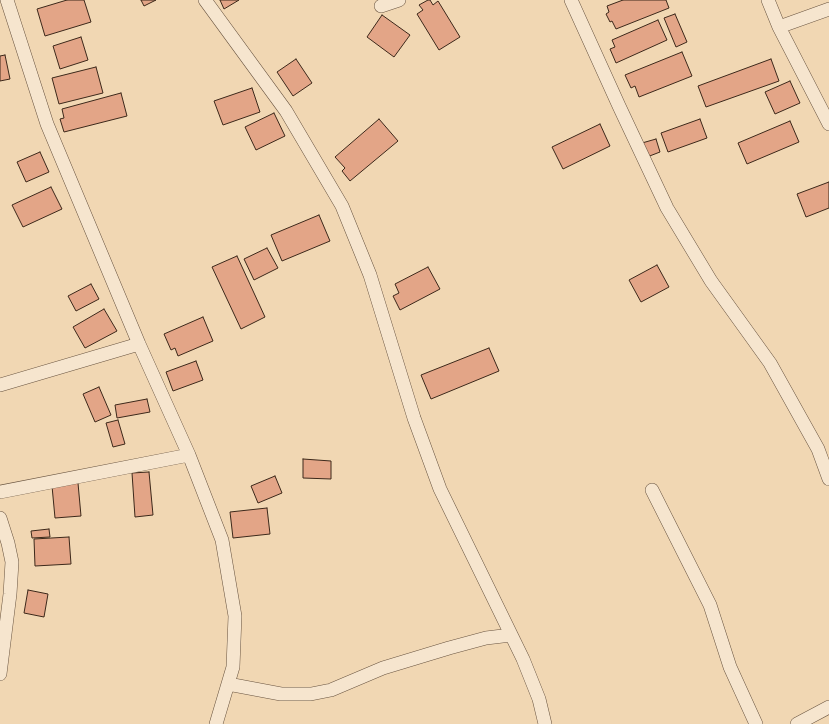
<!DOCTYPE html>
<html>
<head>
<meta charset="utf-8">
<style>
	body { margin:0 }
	canvas { display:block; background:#f1d7b3 }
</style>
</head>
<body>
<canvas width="829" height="724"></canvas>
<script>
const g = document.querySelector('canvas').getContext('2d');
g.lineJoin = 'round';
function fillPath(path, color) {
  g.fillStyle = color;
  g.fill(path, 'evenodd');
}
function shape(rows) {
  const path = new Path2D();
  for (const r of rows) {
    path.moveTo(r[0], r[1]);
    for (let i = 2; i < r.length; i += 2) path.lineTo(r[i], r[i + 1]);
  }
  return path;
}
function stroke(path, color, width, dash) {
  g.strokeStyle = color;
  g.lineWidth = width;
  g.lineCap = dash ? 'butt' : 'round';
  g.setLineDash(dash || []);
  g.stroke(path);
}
const building = shape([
	[67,0,84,0,91,22,45,36,37,9,67,0],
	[141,0,156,0,144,6,141,0],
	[220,0,239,0,224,9,220,0],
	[428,0,430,0,433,5,438,1,460,37,439,50,417,14,423,10,419,5,428,0],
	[623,0,666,0,669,8,616,29,612,21,610,22,606,14,609,12,607,6,623,0],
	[675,14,687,42,676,47,664,18,675,14],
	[382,15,410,35,394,57,367,37,382,15],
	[658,20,667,40,616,63,610,49,615,47,612,40,658,20],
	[81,37,88,60,60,69,53,46,81,37],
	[682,52,692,76,639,97,635,86,631,88,625,75,682,52],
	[5,55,10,79,0,81,0,56,5,55],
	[296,59,312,83,293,96,277,72,296,59],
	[771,59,779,81,706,107,698,86,771,59],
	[96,67,103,93,59,104,52,78,96,67],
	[790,81,800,103,775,114,765,92,790,81],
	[252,88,260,112,223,125,214,101,252,88],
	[121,93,127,116,64,132,60,119,64,118,62,109,121,93],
	[274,113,285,136,256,150,245,127,274,113],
	[379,119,398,141,350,181,342,171,345,168,335,157,379,119],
	[700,119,707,138,668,152,661,133,700,119],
	[790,121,799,142,747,164,738,143,790,121],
	[600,124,610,146,563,169,552,147,600,124],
	[656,139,660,152,647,157,642,143,656,139],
	[40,152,49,172,26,182,17,162,40,152],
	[829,182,829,208,806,217,797,194,829,182],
	[51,187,62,209,23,227,12,205,51,187],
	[319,215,330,241,282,261,271,235,319,215],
	[267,248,278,268,254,280,244,259,267,248],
	[237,256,265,317,241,329,212,267,237,256],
	[657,265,669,287,641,302,629,280,657,265],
	[428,267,440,289,400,310,393,296,399,293,395,284,428,267],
	[91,284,99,299,76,311,68,296,91,284],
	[104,309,117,331,85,348,73,327,104,309],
	[203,317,213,341,178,356,175,348,171,350,164,334,203,317],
	[489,348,499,371,431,399,421,375,489,348],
	[196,361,203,380,173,391,166,372,196,361],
	[99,387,111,415,95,422,83,394,99,387],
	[147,399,150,412,117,418,115,405,147,399],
	[118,420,125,444,113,447,106,423,118,420],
	[303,459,331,461,331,479,303,478,303,459],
	[149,472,153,515,135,517,132,473,149,472],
	[275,476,282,493,258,503,251,486,275,476],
	[78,483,81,516,55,518,52,486,78,483],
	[267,508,270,534,233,538,230,512,267,508],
	[49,529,50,537,32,538,31,531,49,529],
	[69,537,71,564,35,566,34,539,69,537],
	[28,590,48,594,44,617,24,613,28,590]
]);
fillPath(building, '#e3a587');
stroke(building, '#3c281a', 1);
const minor = shape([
	[7,0,47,124,139,344,189,455,222,540,235,616,233,667,216,724],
	[205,0,286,111,342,206,370,275,414,418,440,489,523,659,539,699,545,724],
	[571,0,619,106,667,208,711,281,770,363,818,449,829,479],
	[768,0,779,27,829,124],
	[381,6,399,0],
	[779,27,829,9],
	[0,385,139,344],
	[652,490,710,605,730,667,756,724],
	[0,492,189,455],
	[0,518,8,543,12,562,10,594,0,674],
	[228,684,281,694,311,694,331,690,383,668,449,648,486,638,511,635],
	[797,724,829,707]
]);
stroke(minor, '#695440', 14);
stroke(minor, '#f6e5ce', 13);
</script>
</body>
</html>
